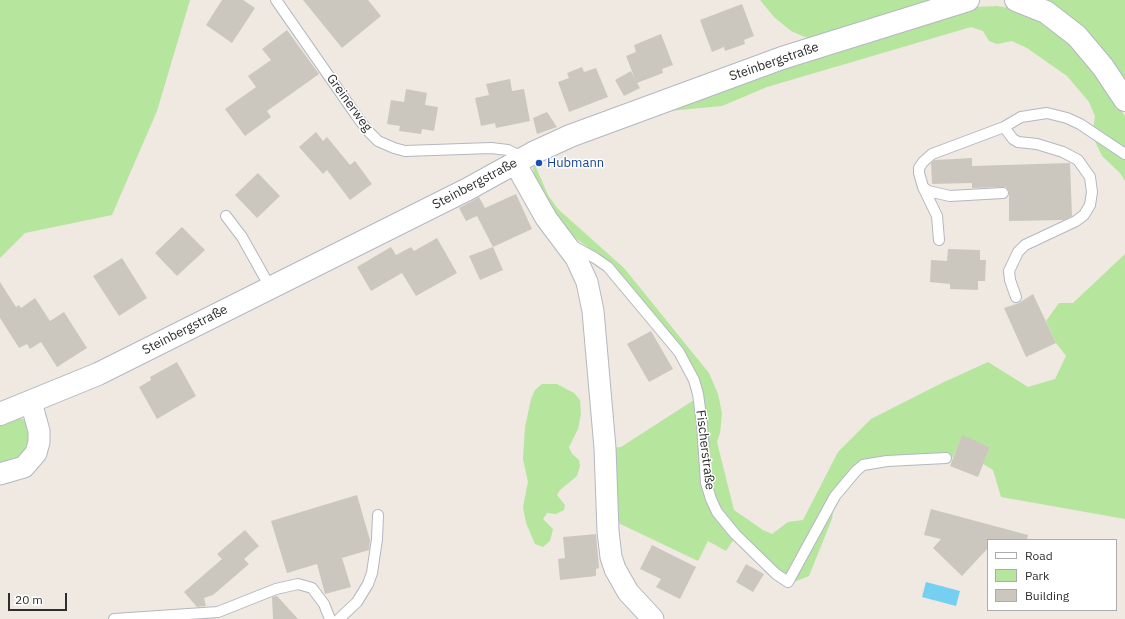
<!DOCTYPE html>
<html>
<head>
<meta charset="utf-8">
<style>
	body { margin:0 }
	#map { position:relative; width:1125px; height:619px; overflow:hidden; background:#efe9e1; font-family:"IBM Plex Sans",sans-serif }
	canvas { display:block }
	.legend { position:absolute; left:987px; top:539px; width:130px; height:72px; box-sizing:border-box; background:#fff; border:1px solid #ababab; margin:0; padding:5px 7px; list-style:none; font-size:12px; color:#2e2e2e }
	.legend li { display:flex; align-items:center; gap:8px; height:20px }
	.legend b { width:20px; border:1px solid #ababab }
	.scale { position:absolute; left:8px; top:593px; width:59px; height:18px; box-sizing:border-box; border:2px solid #2e2e2e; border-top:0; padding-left:5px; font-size:12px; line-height:14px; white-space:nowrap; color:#2e2e2e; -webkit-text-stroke:3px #fff; paint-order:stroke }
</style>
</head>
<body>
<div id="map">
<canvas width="1125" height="619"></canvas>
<ul class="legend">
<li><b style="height:5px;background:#fff"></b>Road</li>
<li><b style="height:11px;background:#b6e59e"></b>Park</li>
<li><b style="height:11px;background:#cbc7bf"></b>Building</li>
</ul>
<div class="scale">20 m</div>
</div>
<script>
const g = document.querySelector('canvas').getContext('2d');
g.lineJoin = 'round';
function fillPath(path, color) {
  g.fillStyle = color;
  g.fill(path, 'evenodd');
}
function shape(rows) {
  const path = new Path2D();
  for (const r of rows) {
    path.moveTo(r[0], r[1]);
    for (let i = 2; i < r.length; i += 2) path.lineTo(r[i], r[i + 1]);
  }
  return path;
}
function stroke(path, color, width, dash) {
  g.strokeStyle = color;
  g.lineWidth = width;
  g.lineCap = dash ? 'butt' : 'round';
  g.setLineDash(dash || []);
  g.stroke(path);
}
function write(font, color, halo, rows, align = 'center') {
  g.font = font + ' "IBM Plex Sans",sans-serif';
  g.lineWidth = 3;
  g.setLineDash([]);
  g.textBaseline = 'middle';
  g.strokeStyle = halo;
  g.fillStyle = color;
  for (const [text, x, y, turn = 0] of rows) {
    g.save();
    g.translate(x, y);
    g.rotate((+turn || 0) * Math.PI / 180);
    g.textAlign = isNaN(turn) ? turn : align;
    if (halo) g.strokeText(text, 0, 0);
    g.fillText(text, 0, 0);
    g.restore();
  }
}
fillPath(shape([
	[0,0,190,0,157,111,112,215,25,233,0,258],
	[760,0,937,0,812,40,791,31,774,17],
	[1042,0,1125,0,1125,85],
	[997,6,1020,10,1061,33,1096,72,1125,116,1125,181,1120,173,1102,156,1092,135,1095,116,1089,102,1067,76,1027,48,1012,41,997,44,989,41,983,31,971,27,767,87,722,106,659,112,785,66,974,7],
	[535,165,548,195,558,209,624,268,709,373,718,394,722,413,720,433,717,442,734,510,763,530,772,534,788,522,803,520,838,452,871,419,942,383,988,362,1028,387,1055,379,1066,356,1056,343,1046,321,1059,303,1073,303,1125,254,1125,519,1001,497,993,470,983,464,990,447,962,436,953,457,870,463,835,496,832,519,809,576,794,582,779,570,738,531,721,509,715,497,710,482,698,378,683,350,623,276,611,264,563,229,536,189,533,168],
	[542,384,557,384,574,393,580,400,581,414,578,429,569,447,572,454,579,460,580,466,577,476,560,490,557,495,565,505,564,510,556,514,547,513,543,519,553,529,550,541,543,547,535,544,526,523,523,507,528,482,523,459,525,427,531,399,535,390],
	[694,400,702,484,734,539,726,551,708,541,698,561,612,520,610,448,621,447],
	[19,417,31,424,29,454,0,468,0,423]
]), '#b6e59e');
fillPath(shape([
	[926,582,960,591,956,606,922,597]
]), '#75cff0');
fillPath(shape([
	[222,0,243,0,255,8,232,43,206,25],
	[303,0,368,0,381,16,342,48],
	[742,4,754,36,744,40,745,44,725,51,724,47,712,52,700,20],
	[287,30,319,74,267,111,271,117,245,136,225,109,256,87,248,76,271,60,262,49],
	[661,34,673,65,662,69,663,73,637,83,640,88,624,96,615,80,631,71,635,79,626,56,636,52,634,45],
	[582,67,584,72,596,68,608,97,569,112,558,82,569,78,567,73],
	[510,79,512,91,524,89,530,121,496,128,495,123,481,126,475,98,489,95,486,84],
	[406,89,427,93,425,105,438,107,434,131,422,129,421,134,399,131,400,126,387,124,391,100,404,102],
	[547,112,557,127,537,134,533,118],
	[316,132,323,141,327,137,350,165,355,161,372,184,350,200,327,170,323,174,299,147],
	[972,158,972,166,1070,163,1072,216,1064,220,1009,221,1009,192,1006,187,972,188,972,183,932,184,931,163,935,160],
	[258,173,280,196,257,218,235,195],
	[516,194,532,229,493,247,477,216,466,221,459,208,479,197,485,208],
	[182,227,205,250,177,276,155,253],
	[437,238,457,273,416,296,402,273,371,291,357,267,391,247,396,255,411,247,414,251],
	[493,247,503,270,480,280,469,256],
	[948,249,980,250,980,260,986,260,985,281,978,281,978,290,950,289,950,284,930,282,931,260,947,261],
	[122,258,147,298,119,316,93,276],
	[0,282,16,307,19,305,21,308,35,298,50,321,64,312,87,348,57,367,41,342,30,349,27,344,19,348,0,318],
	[1033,294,1056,343,1026,357,1004,308,1019,303],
	[651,331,673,369,649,382,627,344],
	[177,362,196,396,157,419,139,387,151,380,150,377],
	[962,435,990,447,978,477,950,466],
	[357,495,370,540,369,550,342,558,351,587,325,594,317,564,287,573,271,521],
	[931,509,1028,535,1027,540,988,540,988,548,962,576,933,548,941,539,924,535],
	[245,530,259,546,244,559,249,564,213,595,204,598,206,606,197,607,184,592,222,559,217,554],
	[596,534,599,568,596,569,596,576,560,580,558,559,565,558,563,537],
	[652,545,696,567,680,599,656,587,661,579,640,569],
	[746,564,764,574,753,592,736,582],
	[277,596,298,619,273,619,272,597]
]), '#cbc7bf');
const service = shape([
	[276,0,356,115,367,130,378,141,394,148,405,151,491,148,508,150,524,158],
	[1004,127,1021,117,1047,113,1067,118,1080,124,1125,154],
	[923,187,928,191,950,196,1003,193],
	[226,216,242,237,270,287],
	[939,240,937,216,923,187,919,173,919,168,923,162,932,154,1004,127,1013,139,1018,142,1037,144,1063,152,1078,160,1090,177,1092,192,1090,205,1084,215,1076,221,1025,245,1018,252,1009,271,1010,280,1016,297],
	[573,246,595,258,608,267,679,352,694,380,698,394,702,424,706,483,711,499,717,512,735,534,776,574,788,582,835,496,856,471,863,465,887,461,946,458],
	[114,619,218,612,276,589,298,584,312,588,324,604,330,619],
	[339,619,357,602,368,584,372,573,377,539,378,515]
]);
const minor = shape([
	[515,163,546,218,576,258,587,282,593,311,605,448,608,531,611,557,615,569,628,592,653,619],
	[0,474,24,467,36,453,39,442,39,431,31,402]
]);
const tertiary = shape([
	[1016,0,1046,12,1077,36,1103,67,1125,100],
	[0,414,98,374,468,189,533,153,570,136,782,58,968,0]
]);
stroke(service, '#b4b7c1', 12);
stroke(minor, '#b4b7c1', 23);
stroke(tertiary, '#b4b7c1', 24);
stroke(service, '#fff', 10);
stroke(minor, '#fff', 21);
stroke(tertiary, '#fff', 22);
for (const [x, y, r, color] of [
	[539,163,4,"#1a4fb4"]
]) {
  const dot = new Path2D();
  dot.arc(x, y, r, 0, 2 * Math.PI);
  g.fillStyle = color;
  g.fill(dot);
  stroke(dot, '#fff', 1.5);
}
write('13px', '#2e2e2e', '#fff', [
	["Steinbergstraße",774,62,-19],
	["Greinerweg",349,103,54],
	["Steinbergstraße",475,184,-28],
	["Steinbergstraße",185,330,-27],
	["Fischerstraße",705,450,83]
]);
write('13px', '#164399', '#fff', [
	["Hubmann",547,163]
], 'left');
</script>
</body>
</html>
